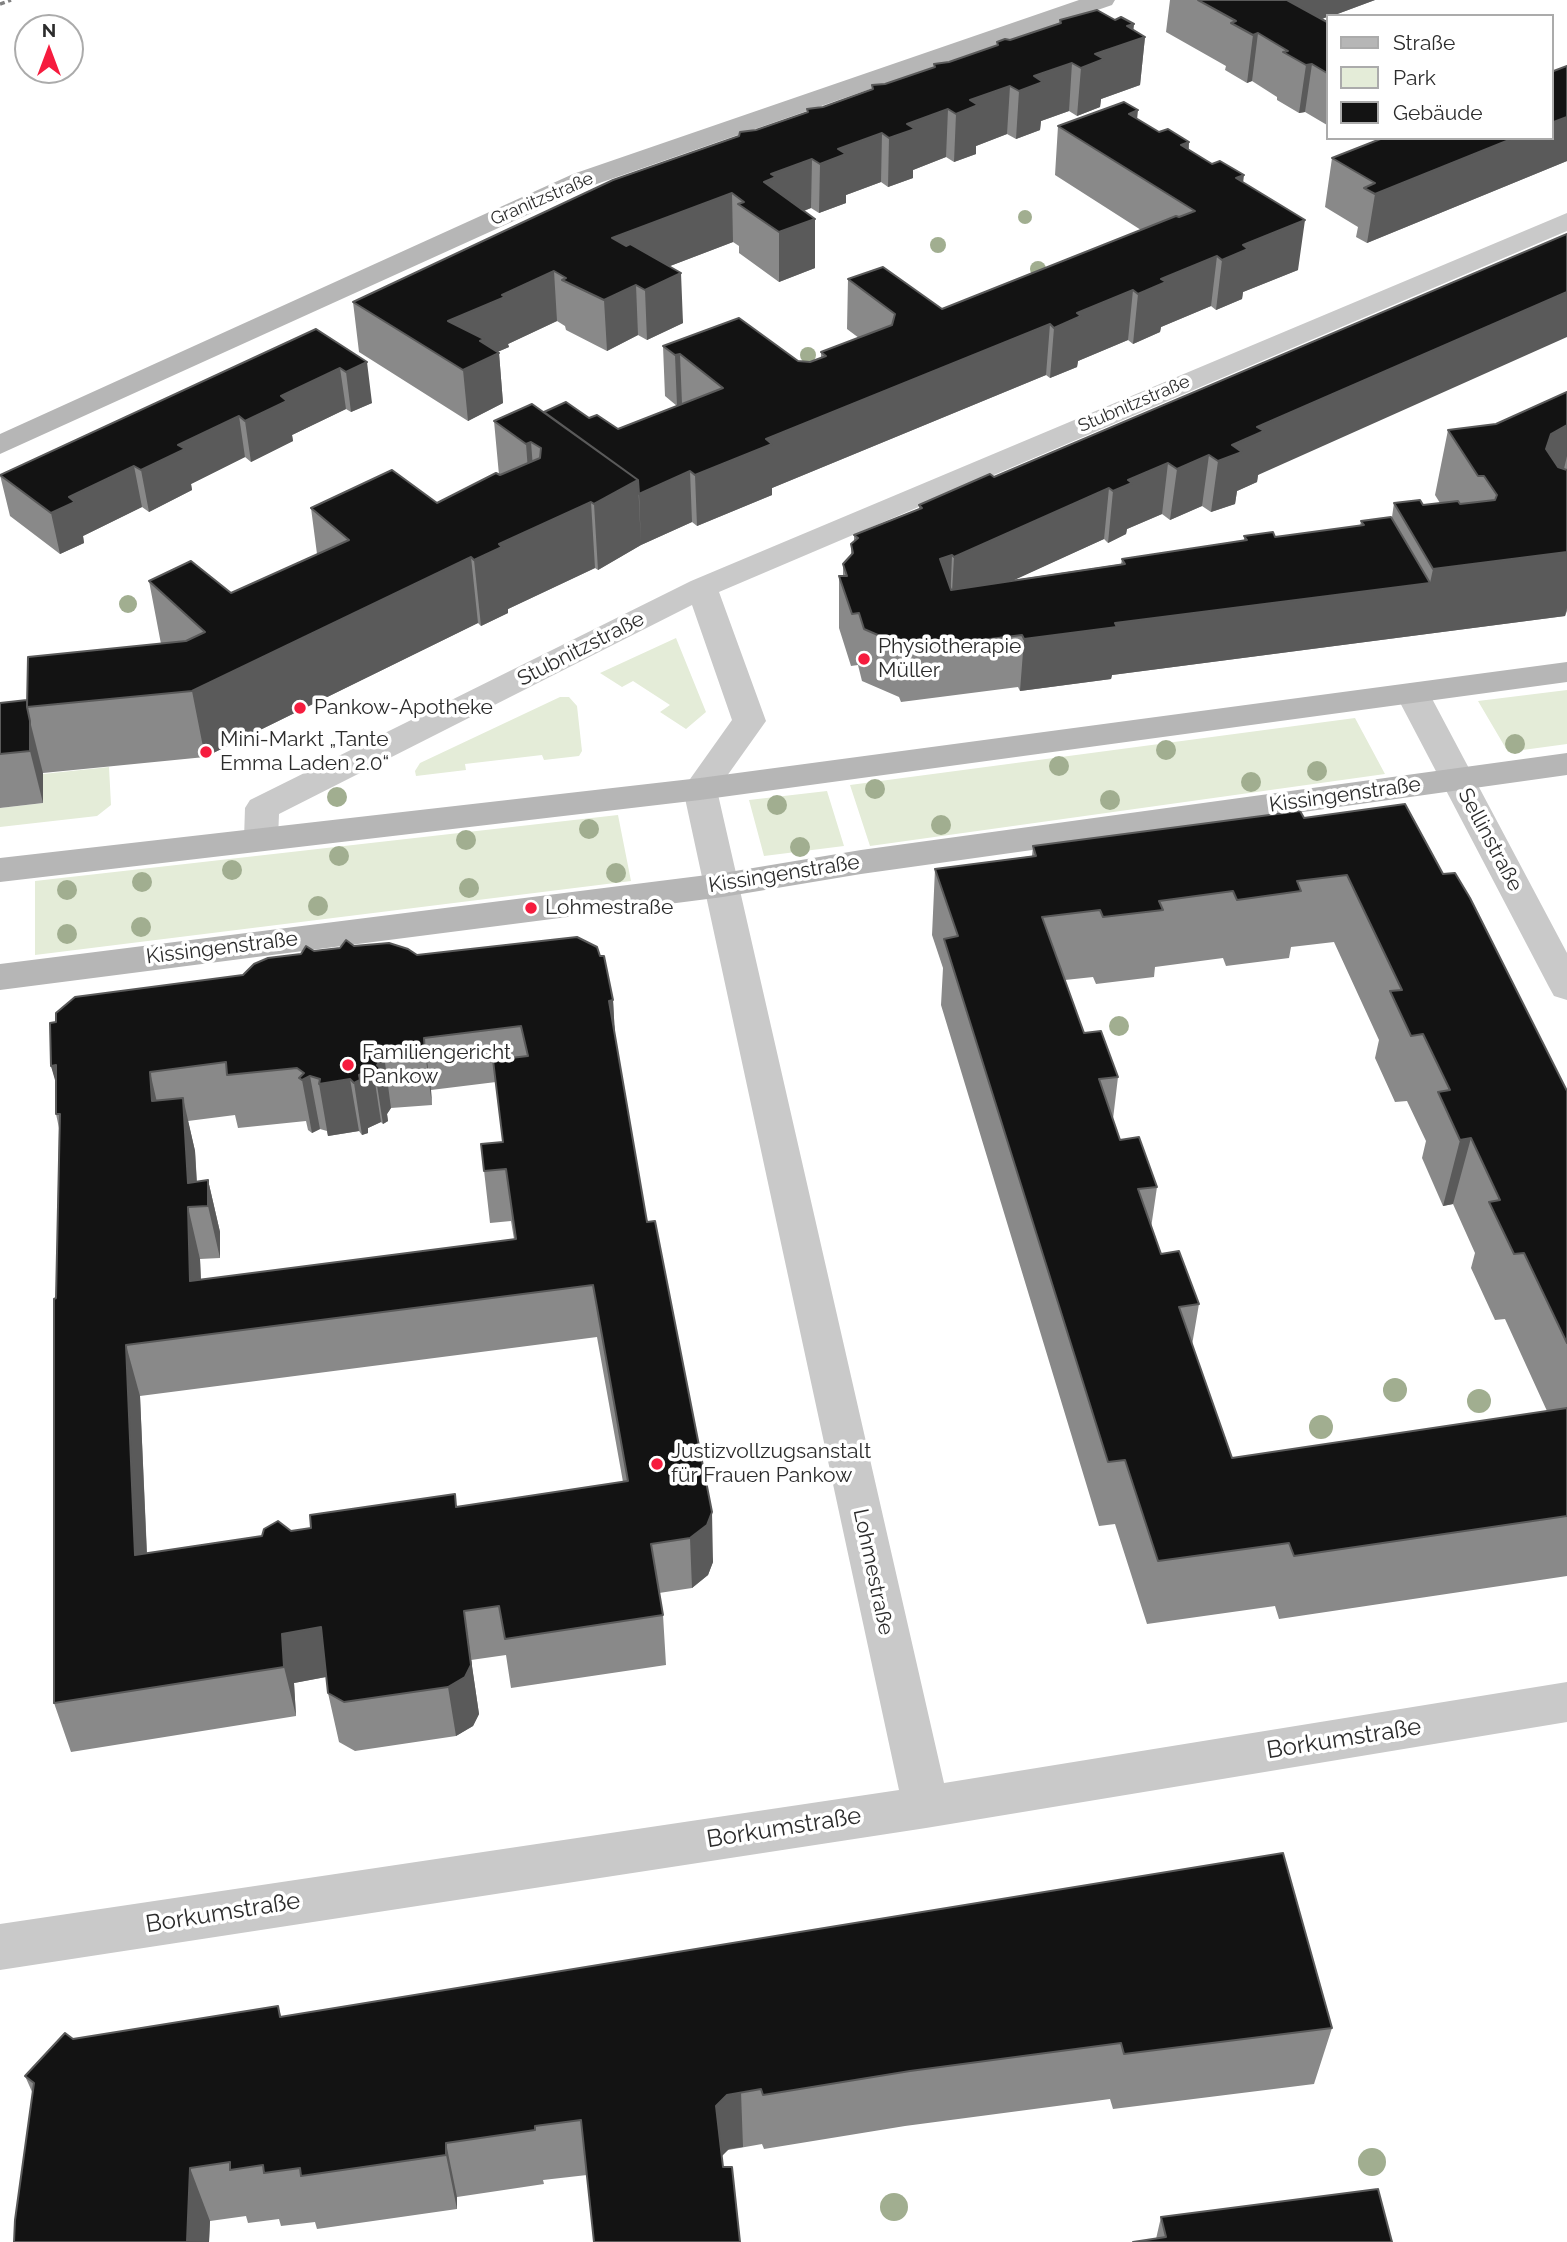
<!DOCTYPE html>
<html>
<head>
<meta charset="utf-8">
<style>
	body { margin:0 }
	#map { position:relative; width:1567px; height:2242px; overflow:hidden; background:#fff; font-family:Raleway,sans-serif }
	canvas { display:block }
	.legend { position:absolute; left:1326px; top:14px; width:228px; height:126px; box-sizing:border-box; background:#fff; border:2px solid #ababab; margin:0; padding:9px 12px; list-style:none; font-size:21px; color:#2c2c2c }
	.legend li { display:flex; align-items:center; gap:14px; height:35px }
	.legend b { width:35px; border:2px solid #ababab }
	.north { position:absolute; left:14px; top:14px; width:70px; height:70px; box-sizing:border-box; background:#fff; border:2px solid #ababab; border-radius:50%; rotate:0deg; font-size:19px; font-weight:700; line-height:28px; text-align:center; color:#2c2c2c }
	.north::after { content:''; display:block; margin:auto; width:24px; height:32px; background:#f61c3e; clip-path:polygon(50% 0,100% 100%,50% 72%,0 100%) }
</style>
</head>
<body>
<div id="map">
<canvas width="1567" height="2242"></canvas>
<ul class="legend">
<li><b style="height:9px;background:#b6b6b6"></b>Straße</li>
<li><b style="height:19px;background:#e4ecd8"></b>Park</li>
<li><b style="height:19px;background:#131313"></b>Gebäude</li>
</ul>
<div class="north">N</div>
</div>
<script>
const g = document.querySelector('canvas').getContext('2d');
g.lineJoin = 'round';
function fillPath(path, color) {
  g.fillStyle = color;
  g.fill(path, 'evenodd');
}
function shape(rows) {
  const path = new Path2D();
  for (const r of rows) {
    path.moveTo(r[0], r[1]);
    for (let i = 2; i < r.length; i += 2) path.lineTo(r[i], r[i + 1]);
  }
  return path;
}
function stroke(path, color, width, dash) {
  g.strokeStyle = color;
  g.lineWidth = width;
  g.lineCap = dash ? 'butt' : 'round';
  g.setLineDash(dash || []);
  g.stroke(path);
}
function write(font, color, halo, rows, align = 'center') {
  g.font = font + ' Raleway,sans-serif';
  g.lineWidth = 7;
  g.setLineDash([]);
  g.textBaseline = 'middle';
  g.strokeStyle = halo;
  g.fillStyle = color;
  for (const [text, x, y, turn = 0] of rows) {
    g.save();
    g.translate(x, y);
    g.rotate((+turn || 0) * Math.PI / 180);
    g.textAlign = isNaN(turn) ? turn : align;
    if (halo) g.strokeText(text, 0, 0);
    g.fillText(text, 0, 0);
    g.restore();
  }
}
fillPath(shape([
	[676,638,706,712,686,729,660,712,670,705,633,681,622,687,600,673],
	[1567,690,1567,744,1508,752,1478,701],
	[560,697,569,697,577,706,582,751,579,756,544,760,542,755,465,764,466,770,416,776,415,771,420,763],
	[1355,718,1385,774,870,846,850,785],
	[109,767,111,805,97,816,0,827,0,808,43,803,43,774],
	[827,791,844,846,764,856,749,800],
	[618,815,631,881,35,955,35,881]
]), '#e4ecd8');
fillPath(shape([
	[1567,213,1567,231,719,592,766,721,717,790,944,1783,1567,1682,1567,1722,926,1828,0,1970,0,1924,899,1790,683,789,732,720,692,605,279,814,278,839,273,847,261,851,249,847,244,839,245,808,250,800,691,581,1567,213],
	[1412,683,1424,686,1429,693,1567,953,1567,1000,1554,996,1549,987,1395,693,1400,686,1412,683]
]), '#c9c9c9');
fillPath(shape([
	[1079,0,1115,0,1112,5,591,186,0,454,0,434,573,174,1079,0],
	[1567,662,1567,682,700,800,0,882,0,858,700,778,1567,662],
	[1567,753,1567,775,861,874,723,897,0,990,0,964,723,873,861,850,1567,753]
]), '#b6b6b6');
stroke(shape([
	[0,4,11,0]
]), '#818181', 3.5, [5, 3.5]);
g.fillStyle = '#a1ae90';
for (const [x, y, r] of [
	[1025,217,7],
	[938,245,8],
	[1038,269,8],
	[808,355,8],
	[128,604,9],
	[1515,744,10],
	[1166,750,10],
	[1059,766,10],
	[1317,771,10],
	[1251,782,10],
	[875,789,10],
	[337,797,10],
	[1110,800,10],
	[777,805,10],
	[941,825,10],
	[589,829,10],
	[466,840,10],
	[800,847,10],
	[339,856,10],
	[232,870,10],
	[616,873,10],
	[142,882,10],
	[469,888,10],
	[67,890,10],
	[318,906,10],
	[141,927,10],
	[67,934,10],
	[1119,1026,10],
	[1395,1390,12],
	[1479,1401,12],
	[1321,1427,12],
	[1372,2162,14],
	[894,2207,14]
]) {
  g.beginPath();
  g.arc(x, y, r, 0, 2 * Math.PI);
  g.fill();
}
fillPath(shape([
	[1170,0,1375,0,1332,16,1327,16,1327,17,1322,19,1327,22,1327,125,1305,112,1299,113,1277,100,1277,97,1252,81,1247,83,1225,70,1226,66,1166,32],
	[1060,20,1115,20,1134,24,1133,30,1145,37,1140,85,1101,99,1100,107,1077,116,1069,111,1041,121,1040,130,1016,139,1007,134,976,146,976,154,954,162,946,157,913,170,913,178,888,187,881,182,846,195,846,203,819,213,811,208,804,211,815,268,779,282,739,253,739,246,733,242,670,266,683,323,647,340,638,335,607,351,566,330,565,326,557,321,508,344,509,347,497,352,499,353,503,403,468,421,359,352,353,302,756,130,807,112,807,109,823,107,872,89,872,85,885,84,934,67,934,64,949,62,997,45,997,42,1010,40,1059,23],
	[1567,66,1567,161,1367,243,1356,237,1358,227,1325,207,1332,158],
	[1137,119,1159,132,1189,142,1189,150,1243,183,1298,270,1243,292,1242,299,1216,310,1211,306,1161,327,1160,332,1133,344,1128,340,1078,361,1077,367,1050,378,1046,375,772,488,772,495,697,526,692,522,641,545,598,570,595,568,508,609,508,613,481,626,478,623,205,757,43,773,43,803,0,808,0,703,27,700,161,644,149,581,231,593,317,554,311,508,437,503,499,475,494,421,544,412,589,418,618,429,677,406,665,396,663,346,798,361,810,362,821,358,821,352,859,338,847,329,848,279,942,309,1141,230,1055,175,1058,126],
	[1567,234,1258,475,1257,482,1237,491,1235,504,1211,512,1202,506,1170,520,1162,514,1127,529,1126,534,1108,543,1104,539,1013,580,1121,564,1122,559,1244,541,1244,536,1275,537,1360,526,1361,521,1392,517,1394,503,1423,505,1440,503,1435,495,1448,430,1496,424,1567,392,1567,611,1565,616,1112,675,1111,679,1020,691,1018,687,901,702,899,697,862,681,858,665,851,666,839,628,839,576,843,576,843,564,851,555,851,544,854,542,854,535,919,509,919,505,994,477],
	[316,329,372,403,351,412,346,409,292,435,293,441,251,462,245,457,191,484,192,490,149,512,142,507,83,536,84,543,60,554,10,516,0,475],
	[1304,818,1443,874,1567,1091,1567,1576,1279,1619,1275,1606,1147,1624,1115,1524,1099,1526,941,1005,943,968,932,935,935,869,1032,856,1033,846],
	[1334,942,1379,1040,1375,1058,1395,1102,1407,1101,1426,1141,1422,1158,1443,1206,1453,1204,1475,1253,1471,1268,1495,1320,1505,1319,1547,1411,1232,1458,1192,1345,1199,1304,1161,1254,1151,1228,1157,1187,1120,1140,1113,1119,1118,1077,1084,1033,1065,980,1093,977,1096,984,1154,977,1155,967,1223,958,1226,966,1289,958,1291,947],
	[354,946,417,955,613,1000,615,1037,647,1222,713,1562,708,1575,692,1588,659,1593,663,1615,666,1665,511,1688,506,1655,471,1660,479,1714,473,1726,456,1736,355,1751,339,1742,328,1693,326,1677,294,1683,296,1716,71,1752,54,1703,56,1298,59,1128,56,1114,56,1081,51,1066,243,975,301,954,314,951],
	[496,1082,503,1143,481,1144,490,1223,511,1221,514,1239,201,1280,200,1259,220,1258,220,1232,208,1180,197,1182,195,1151,188,1121,235,1115,238,1128,306,1121,308,1130,312,1133,320,1129,327,1131,328,1136,359,1131,362,1135,368,1133,368,1128,381,1122,383,1124,388,1121,387,1114,391,1108,432,1105,431,1090],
	[597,1337,623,1482,147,1553,140,1396],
	[278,2006,281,2016,1332,2028,1314,2084,1113,2109,1110,2099,905,2126,764,2149,762,2144,587,2175,543,2180,544,2184,457,2197,457,2209,317,2229,315,2222,281,2226,279,2219,248,2223,246,2216,210,2221,209,2242,14,2242,33,2094,25,2076,73,2039],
	[1161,2217,1392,2242,1156,2239]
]), '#898989');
fillPath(shape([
	[1277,0,1375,0,1332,16,1327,16,1327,17,1272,37],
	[1134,24,1132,41,1145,37,1140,85,1101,99,1100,107,1077,116,1081,68,1127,26],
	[1258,33,1252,81,1247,83,1253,35],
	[1072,63,1069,111,1041,121,1040,130,1016,139,1019,91,1034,76],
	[1312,64,1305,112,1299,113,1306,65],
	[1010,86,1007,134,976,146,976,154,954,162,956,114,970,100],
	[948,109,946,157,913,170,913,178,888,187,889,138,907,124],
	[1138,110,1133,159,1129,114],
	[1567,117,1567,161,1367,243,1375,194,1514,138,1551,138,1551,123],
	[882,133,881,182,846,195,846,203,819,213,820,164,838,149],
	[1189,142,1184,191,1181,145],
	[812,159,811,208,776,221,764,182,771,174],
	[1244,175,1238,225,1236,178],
	[732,193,733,242,615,287,612,238],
	[815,219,815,268,779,282,779,232],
	[1305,220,1298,270,1243,292,1242,299,1216,310,1222,260,1243,245],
	[1217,256,1211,306,1161,327,1160,332,1133,344,1138,294,1161,279],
	[554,271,557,321,508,344,509,347,486,357,499,353,503,403,468,421,463,370,448,321],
	[681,273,683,323,647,340,645,290],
	[636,285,638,335,607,351,604,300],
	[1133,290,1128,340,1078,361,1077,367,1050,378,1054,328,1077,313],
	[1567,292,1567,337,1258,475,1257,482,1237,491,1235,504,1211,512,1218,461,1232,445,1257,427],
	[1050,324,1046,375,772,488,772,495,697,526,695,475,766,439],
	[680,354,682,404,677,406,675,355],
	[367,362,372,403,351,412,346,372],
	[340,368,346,409,292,435,293,441,251,462,245,421,281,396],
	[239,416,245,457,191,484,192,490,149,512,141,470,178,445],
	[1567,425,1567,456,1560,486,1546,449,1551,434],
	[531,442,536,507,531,510,526,444],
	[1209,455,1202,506,1170,520,1177,469],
	[1168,463,1162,514,1127,529,1126,534,1108,543,1113,491,1128,480],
	[134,466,142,507,83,536,84,543,60,554,51,513,69,497],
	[690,471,692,522,641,545,639,494],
	[638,480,641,545,598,570,594,504],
	[1109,488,1104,539,951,609,954,557],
	[591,502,595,568,508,609,508,613,481,626,474,560,499,544],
	[1567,552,1567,608,1565,616,1112,675,1111,679,1020,691,1024,639,1115,623,1430,583,1433,569],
	[952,555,950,606,940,559],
	[471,557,478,623,205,757,192,691],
	[30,721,43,773,43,803,30,751],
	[613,1000,616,1053,609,1001],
	[424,1038,431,1090,432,1105,425,1052],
	[384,1055,391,1108,387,1114,388,1121,383,1124,375,1072,377,1065],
	[56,1065,66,1119,51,1066],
	[373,1069,381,1122,368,1128,368,1133,362,1135,354,1083,359,1075],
	[150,1072,162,1124,152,1101],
	[310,1076,320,1129,312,1133,302,1080],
	[350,1079,359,1131,328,1136,319,1084],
	[183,1098,195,1151,198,1207,188,1183],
	[1471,1138,1453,1204,1443,1206,1460,1140],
	[208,1180,220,1232,220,1258,208,1206],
	[188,1207,200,1259,203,1333,190,1281],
	[126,1345,140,1396,149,1605,135,1555],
	[712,1512,713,1562,708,1575,692,1588,690,1538],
	[464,1611,479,1714,473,1726,456,1736,448,1687],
	[321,1627,331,1676,294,1683,296,1716,284,1667,282,1634],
	[741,2092,743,2147,729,2149,718,2160,716,2106,727,2095],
	[446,2143,457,2197,457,2209,446,2155],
	[190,2168,210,2221,209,2242,187,2242]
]), '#5a5a5a');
const building = shape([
	[1198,0,1287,0,1327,22,1327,73,1312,64,1306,65,1283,52,1288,51,1258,33,1253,35,1231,23,1236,21,1198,0],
	[1097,10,1115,20,1121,17,1134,24,1127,26,1145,37,1095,54,1104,59,1081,68,1072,63,1034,76,1043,82,1019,91,1010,86,970,100,978,105,956,114,948,109,907,124,915,129,889,138,882,133,838,149,846,154,820,164,812,159,771,174,776,177,764,182,815,219,779,232,738,204,744,202,732,193,612,238,626,246,630,244,681,273,645,290,636,285,604,300,562,280,566,278,554,271,502,295,505,297,448,321,484,339,480,341,499,353,463,370,353,302,613,180,739,136,740,132,756,130,808,112,807,109,823,107,873,89,872,85,885,84,935,67,934,64,949,62,998,45,997,42,1005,39,1010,40,1061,23,1060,20,1097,10],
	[1567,66,1567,117,1551,123,1551,72,1567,66],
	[1124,102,1138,110,1129,114,1159,132,1168,129,1189,142,1181,145,1212,164,1220,161,1244,175,1236,178,1305,220,1243,245,1248,249,1222,260,1217,256,1161,279,1166,282,1138,294,1133,290,1077,313,1081,316,1054,328,1050,324,766,439,772,444,695,475,690,471,639,494,638,480,544,412,566,402,589,418,597,415,618,429,723,388,680,354,675,355,663,346,739,318,798,361,810,362,826,356,821,352,892,325,895,314,848,279,883,267,942,309,1176,216,1179,217,1195,211,1058,126,1124,102],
	[1383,138,1514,138,1375,194,1364,188,1375,183,1332,158,1383,138],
	[1567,234,1567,292,1257,427,1264,431,1232,445,1242,452,1218,461,1209,455,1177,469,1168,463,1128,480,1132,483,1113,491,1109,488,954,557,952,555,940,559,951,590,1125,564,1122,559,1247,540,1244,536,1273,532,1275,537,1364,525,1361,521,1391,517,1430,583,1115,623,1117,627,1024,639,1022,635,903,650,901,645,864,629,859,613,852,614,839,576,847,576,843,564,853,553,851,544,858,538,854,535,922,508,919,505,990,474,994,477,1567,234],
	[316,329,367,362,346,372,340,368,281,396,287,401,245,421,239,416,178,445,185,449,141,470,134,466,69,497,75,502,51,513,0,475,316,329],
	[1567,392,1567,425,1551,434,1546,449,1558,467,1567,470,1567,552,1433,569,1394,503,1420,500,1423,505,1458,501,1460,504,1495,500,1497,495,1484,476,1478,476,1448,430,1496,424,1567,392],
	[532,404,638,480,594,504,591,502,499,544,502,547,474,560,471,557,192,691,27,707,28,657,186,641,205,632,149,581,191,561,231,593,349,540,311,508,392,470,437,503,496,473,500,475,540,458,541,448,531,442,526,444,494,421,532,404],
	[27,700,27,707,30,721,30,751,0,754,0,703,27,700],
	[1405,804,1443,874,1455,873,1470,898,1567,1091,1567,1343,1524,1253,1514,1254,1489,1202,1500,1200,1471,1138,1460,1140,1438,1092,1450,1090,1423,1034,1411,1036,1390,991,1402,990,1347,875,1297,881,1301,891,1237,900,1233,891,1159,901,1163,910,1103,917,1100,910,1042,917,1084,1033,1101,1031,1118,1077,1099,1079,1120,1140,1139,1137,1157,1187,1138,1189,1161,1254,1179,1251,1199,1304,1179,1307,1232,1458,1567,1408,1567,1516,1294,1556,1289,1543,1158,1561,1125,1460,1108,1462,944,939,958,936,935,869,1036,856,1033,846,1300,811,1304,818,1405,804],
	[577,937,597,947,600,956,604,956,613,1000,609,1001,647,1222,655,1221,712,1512,707,1525,690,1538,651,1544,663,1615,505,1639,499,1606,464,1611,471,1665,465,1677,448,1687,344,1702,328,1693,321,1627,282,1634,284,1667,54,1703,54,1299,56,1298,60,1114,56,1114,56,1065,51,1066,50,1023,56,1022,56,1013,75,997,243,975,254,964,268,958,301,954,306,946,314,951,340,948,346,940,354,946,389,943,408,949,417,955,577,937],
	[521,1026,528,1056,493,1060,503,1142,481,1144,484,1171,506,1169,516,1239,190,1281,188,1207,208,1206,208,1180,188,1183,183,1098,152,1101,150,1072,226,1062,227,1075,297,1068,304,1073,299,1078,302,1080,310,1076,320,1079,319,1084,350,1079,354,1083,360,1080,359,1075,373,1069,375,1072,380,1068,377,1065,384,1055,425,1052,424,1038,521,1026],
	[593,1285,628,1481,456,1507,455,1494,310,1515,311,1528,291,1531,278,1521,264,1529,262,1536,135,1555,126,1345,593,1285],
	[1283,1853,1332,2028,1124,2054,1121,2043,910,2071,763,2095,761,2089,727,2095,716,2106,723,2167,732,2167,740,2242,594,2242,581,2120,535,2126,535,2130,446,2143,446,2155,301,2176,300,2168,264,2173,263,2165,230,2170,230,2162,190,2168,187,2242,14,2242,15,2220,34,2083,25,2076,65,2033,73,2039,278,2006,280,2017,1283,1853],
	[1378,2189,1392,2242,1133,2242,1166,2237,1161,2217,1378,2189]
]);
fillPath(building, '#131313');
stroke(building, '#5a5a5a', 2);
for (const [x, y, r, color] of [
	[864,659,7,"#f61c3e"],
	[300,708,7,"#f61c3e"],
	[206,752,7,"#f61c3e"],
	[531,908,7,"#f61c3e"],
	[348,1065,7,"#f61c3e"],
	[657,1464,7,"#f61c3e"]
]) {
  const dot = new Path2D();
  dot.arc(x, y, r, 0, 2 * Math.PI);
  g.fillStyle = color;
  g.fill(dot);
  stroke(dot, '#fff', 2.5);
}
write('18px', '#2c2c2c', '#fff', [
	["Granitzstraße",542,199,-23],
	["Stubnitzstraße",1134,404,-23]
]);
write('21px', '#2c2c2c', '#fff', [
	["Physiotherapie",878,647],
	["Müller",878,671],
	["Pankow-Apotheke",314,708],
	["Mini-Markt „Tante",220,740],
	["Emma Laden 2.0“",220,764],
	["Lohmestraße",545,908],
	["Familiengericht",362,1053],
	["Pankow",362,1077],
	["Justizvollzugsanstalt",671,1452],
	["für Frauen Pankow",671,1476]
], 'left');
write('21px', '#2c2c2c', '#fff', [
	["Stubnitzstraße",581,649,-27],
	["Kissingenstraße",1345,795,-8],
	["Sellinstraße",1490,840,62],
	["Kissingenstraße",784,874,-9],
	["Kissingenstraße",222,948,-7],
	["Lohmestraße",873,1572,78]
]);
write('24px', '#2c2c2c', '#fff', [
	["Borkumstraße",1344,1739,-9],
	["Borkumstraße",784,1828,-9],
	["Borkumstraße",223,1913,-9]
]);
</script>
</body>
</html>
